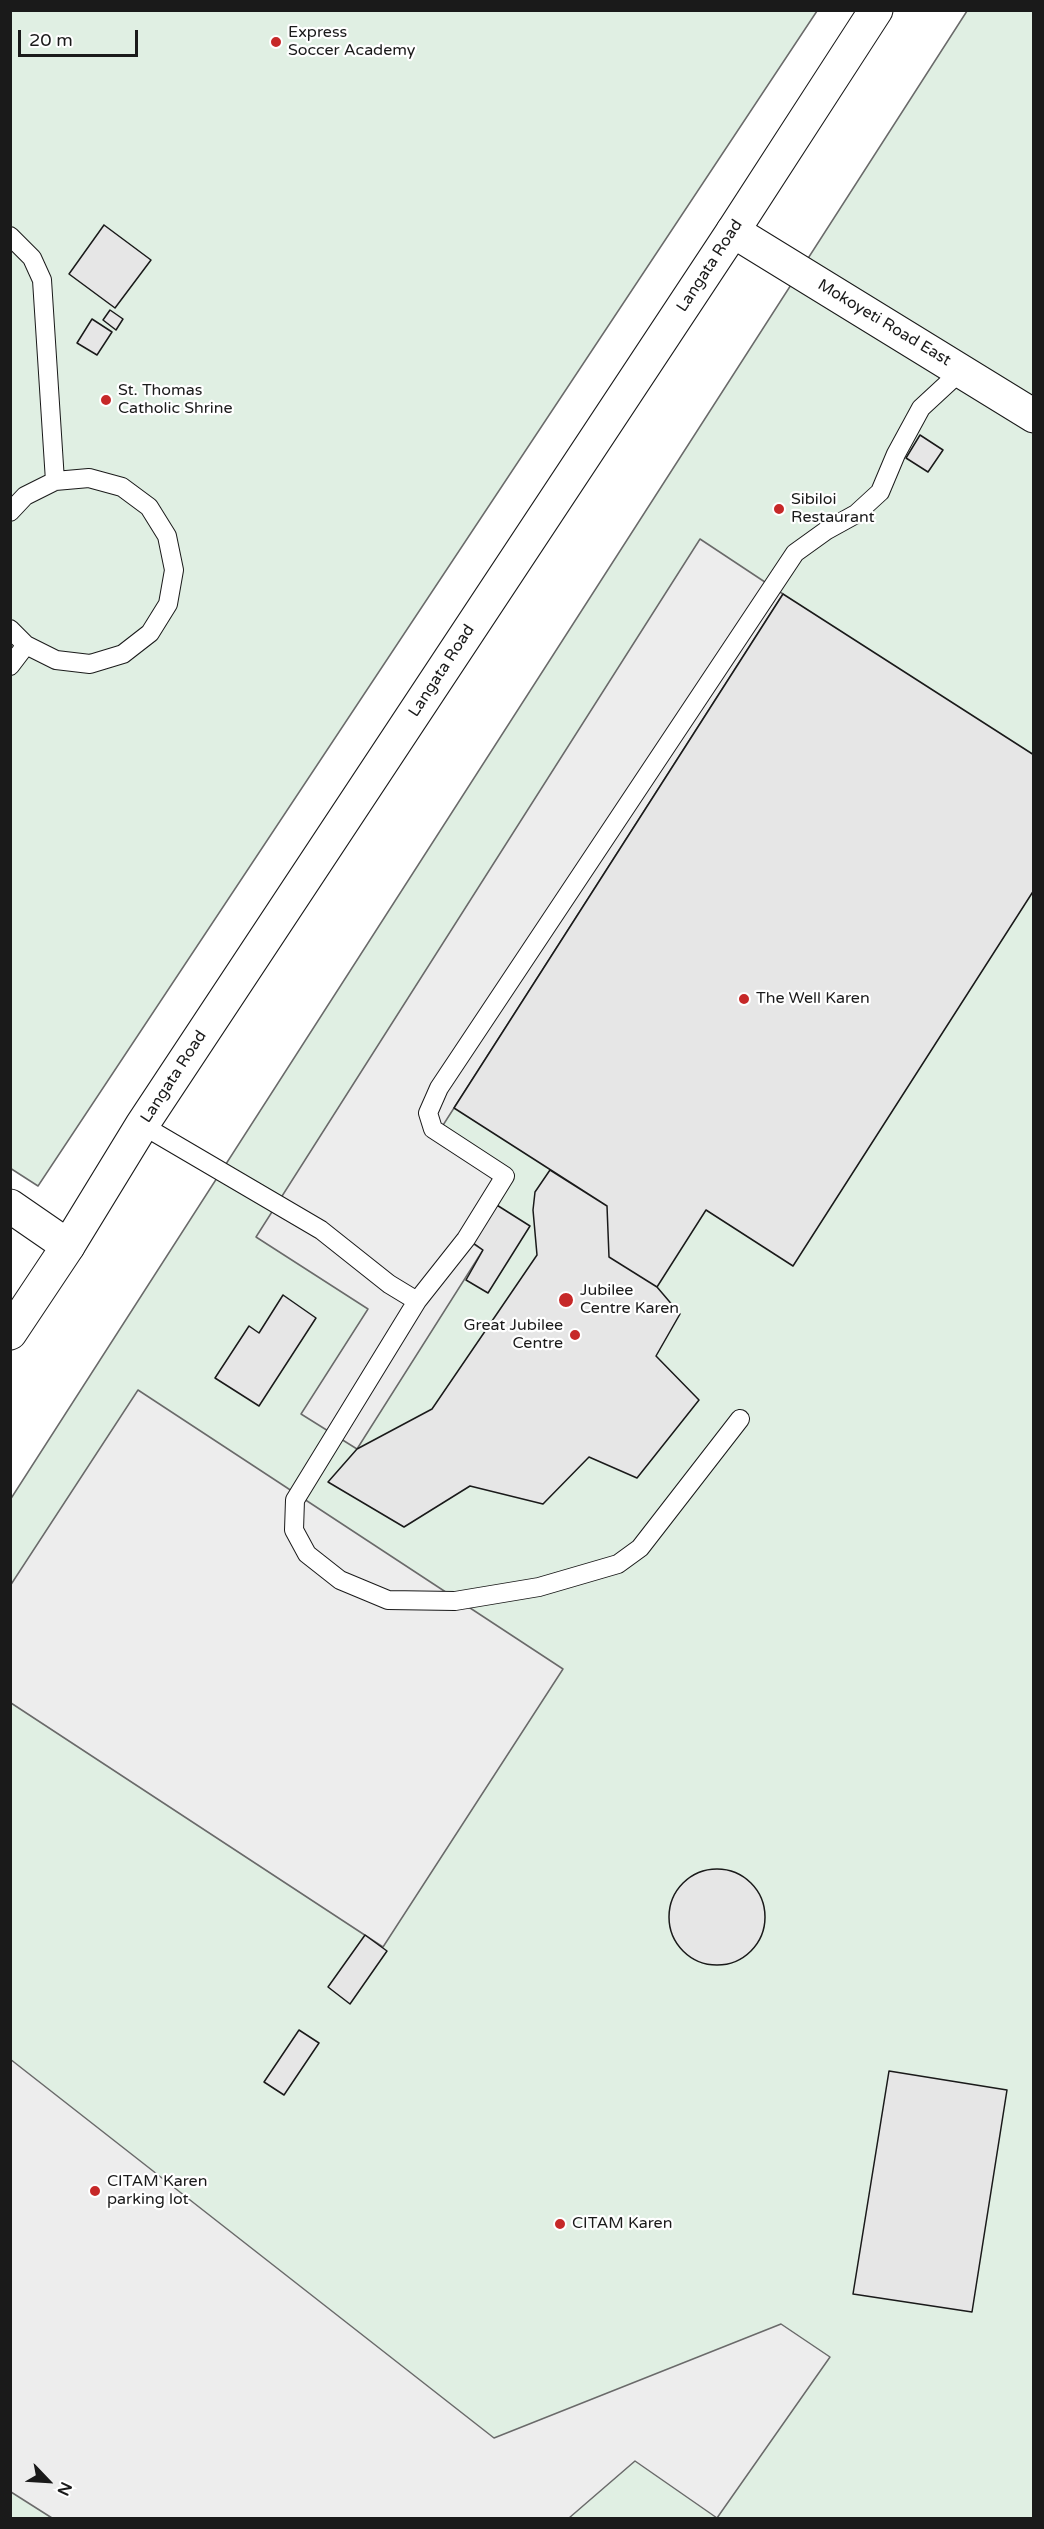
<!DOCTYPE html>
<html>
<head>
<meta charset="utf-8">
<style>
	body { margin:0 }
	#map { position:relative; width:1044px; height:2529px; overflow:hidden; background:#fff; font-family:"Varela Round",sans-serif }
	canvas { display:block }
	.frame { position:absolute; inset:0; border:12px solid #1a1a1a; pointer-events:none }
	.north { position:absolute; left:18px; top:2451px; width:60px; height:60px; -webkit-text-stroke:4px #fff; paint-order:stroke; rotate:115deg; font-size:16px; font-weight:700; line-height:24px; text-align:center; color:#1a1a1a }
	.north::after { content:''; display:block; margin:auto; width:21px; height:27px; background:#1a1a1a; clip-path:polygon(50% 0,100% 100%,50% 72%,0 100%) }
	.scale { position:absolute; left:18px; top:30px; width:120px; height:27px; box-sizing:border-box; border:3px solid #1a1a1a; border-top:0; padding-left:8px; font-size:18px; line-height:21px; white-space:nowrap; color:#1a1a1a; -webkit-text-stroke:4px #fff; paint-order:stroke }
</style>
</head>
<body>
<div id="map">
<canvas width="1044" height="2529"></canvas>
<div class="frame"></div>
<div class="north">N</div>
<div class="scale">20 m</div>
</div>
<script>
const g = document.querySelector('canvas').getContext('2d');
g.lineJoin = 'round';
function fillPath(path, color) {
  g.fillStyle = color;
  g.fill(path, 'evenodd');
}
function shape(rows) {
  const path = new Path2D();
  for (const r of rows) {
    if (r.length === 3) {
      path.moveTo(r[0] + r[2], r[1]);
      path.arc(r[0], r[1], r[2], 0, 2 * Math.PI);
      continue;
    }
    path.moveTo(r[0], r[1]);
    for (let i = 2; i < r.length; i += 2) path.lineTo(r[i], r[i + 1]);
  }
  return path;
}
function stroke(path, color, width, dash) {
  g.strokeStyle = color;
  g.lineWidth = width;
  g.lineCap = dash ? 'butt' : 'round';
  g.setLineDash(dash || []);
  g.stroke(path);
}
function write(font, color, halo, rows, align = 'center') {
  g.font = font + ' "Varela Round",sans-serif';
  g.lineWidth = 4.5;
  g.setLineDash([]);
  g.textBaseline = 'middle';
  g.strokeStyle = halo;
  g.fillStyle = color;
  for (const [text, x, y, turn = 0] of rows) {
    g.save();
    g.translate(x, y);
    g.rotate((+turn || 0) * Math.PI / 180);
    g.textAlign = isNaN(turn) ? turn : align;
    if (halo) g.strokeText(text, 0, 0);
    g.fillText(text, 0, 0);
    g.restore();
  }
}
const green = shape([
	[10,11,817,11,38,1186,10,1168,10,11],
	[967,11,1033,11,1033,2518,11,2518,10,1500,967,11]
]);
fillPath(green, '#e0efe3');
stroke(green, '#6a6a6a', 1.5);
const parking = shape([
	[700,539,783,594,438,1133,505,1176,466,1239,483,1250,357,1449,301,1414,368,1309,256,1237,700,539],
	[138,1390,563,1669,383,1947,11,1703,10,1586,138,1390],
	[10,2059,494,2438,781,2324,830,2357,717,2518,635,2461,569,2518,52,2518,11,2492,10,2059]
]);
fillPath(parking, '#ededed');
stroke(parking, '#6a6a6a', 1.5);
const building = shape([
	[104,225,151,260,115,308,69,274,104,225],
	[110,310,123,319,116,330,103,320,110,310],
	[92,319,112,332,97,355,77,343,92,319],
	[920,435,943,450,928,472,906,458,920,435],
	[783,594,1034,755,1034,890,793,1266,706,1210,657,1287,609,1257,607,1206,454,1108,783,594],
	[550,1170,607,1206,609,1257,657,1287,680,1314,656,1356,699,1400,637,1478,589,1457,543,1504,470,1486,404,1527,328,1482,357,1449,432,1409,537,1255,533,1210,535,1192,550,1170],
	[492,1202,530,1226,488,1293,466,1280,483,1250,469,1240,492,1202],
	[283,1295,316,1318,259,1406,215,1378,249,1326,259,1333,283,1295],
	[717,1917,48],
	[365,1935,387,1951,350,2004,328,1987,365,1935],
	[299,2030,319,2043,284,2095,264,2082,299,2030],
	[889,2071,1007,2090,972,2312,853,2294,889,2071]
]);
fillPath(building, '#e6e6e6');
stroke(building, '#1a1a1a', 1.5);
const service = shape([
	[10,236,32,258,42,280,55,481],
	[10,512,25,496,55,481,89,478,122,487,149,507,167,536,174,570,168,604,150,633,123,654,90,664,56,660,26,645,10,629],
	[10,666,26,645],
	[142,1125,321,1230,389,1284,417,1301,466,1239,505,1176,433,1129,428,1113,439,1088,795,553,827,530,856,514,880,492,896,454,921,408,961,371],
	[417,1301,295,1500,294,1530,307,1554,340,1580,388,1600,455,1601,539,1587,618,1564,640,1548,740,1419]
]);
const minor = shape([
	[733,231,1034,416],
	[10,1206,68,1246]
]);
const secondary = shape([
	[10,1333,68,1246,142,1125,733,231,876,10]
]);
stroke(service, '#1a1a1a', 20);
stroke(minor, '#1a1a1a', 35);
stroke(secondary, '#1a1a1a', 35);
stroke(service, '#fff', 18);
stroke(minor, '#fff', 33);
stroke(secondary, '#fff', 33);
for (const [x, y, r, color] of [
	[276,42,6,"#c62828"],
	[106,400,6,"#c62828"],
	[779,509,6,"#c62828"],
	[744,999,6,"#c62828"],
	[566,1300,8,"#c62828"],
	[575,1335,6,"#c62828"],
	[95,2191,6,"#c62828"],
	[560,2224,6,"#c62828"]
]) {
  const dot = new Path2D();
  dot.arc(x, y, r, 0, 2 * Math.PI);
  g.fillStyle = color;
  g.fill(dot);
  stroke(dot, '#fff', 2);
}
write('16px', '#1a1a1a', '#fff', [
	["Express",288,33],
	["Soccer Academy",288,51],
	["St. Thomas",118,391],
	["Catholic Shrine",118,409],
	["Sibiloi",791,500],
	["Restaurant",791,518],
	["The Well Karen",756,999],
	["Jubilee",580,1291],
	["Centre Karen",580,1309],
	["Great Jubilee",563,1326,"right"],
	["Centre",563,1344,"right"],
	["CITAM Karen",107,2182],
	["parking lot",107,2200],
	["CITAM Karen",572,2224]
], 'left');
write('16px', '#1a1a1a', '#fff', [
	["Langata Road",710,266,-57],
	["Mokoyeti Road East",884,323,31],
	["Langata Road",442,671,-57],
	["Langata Road",174,1077,-57]
]);
</script>
</body>
</html>
